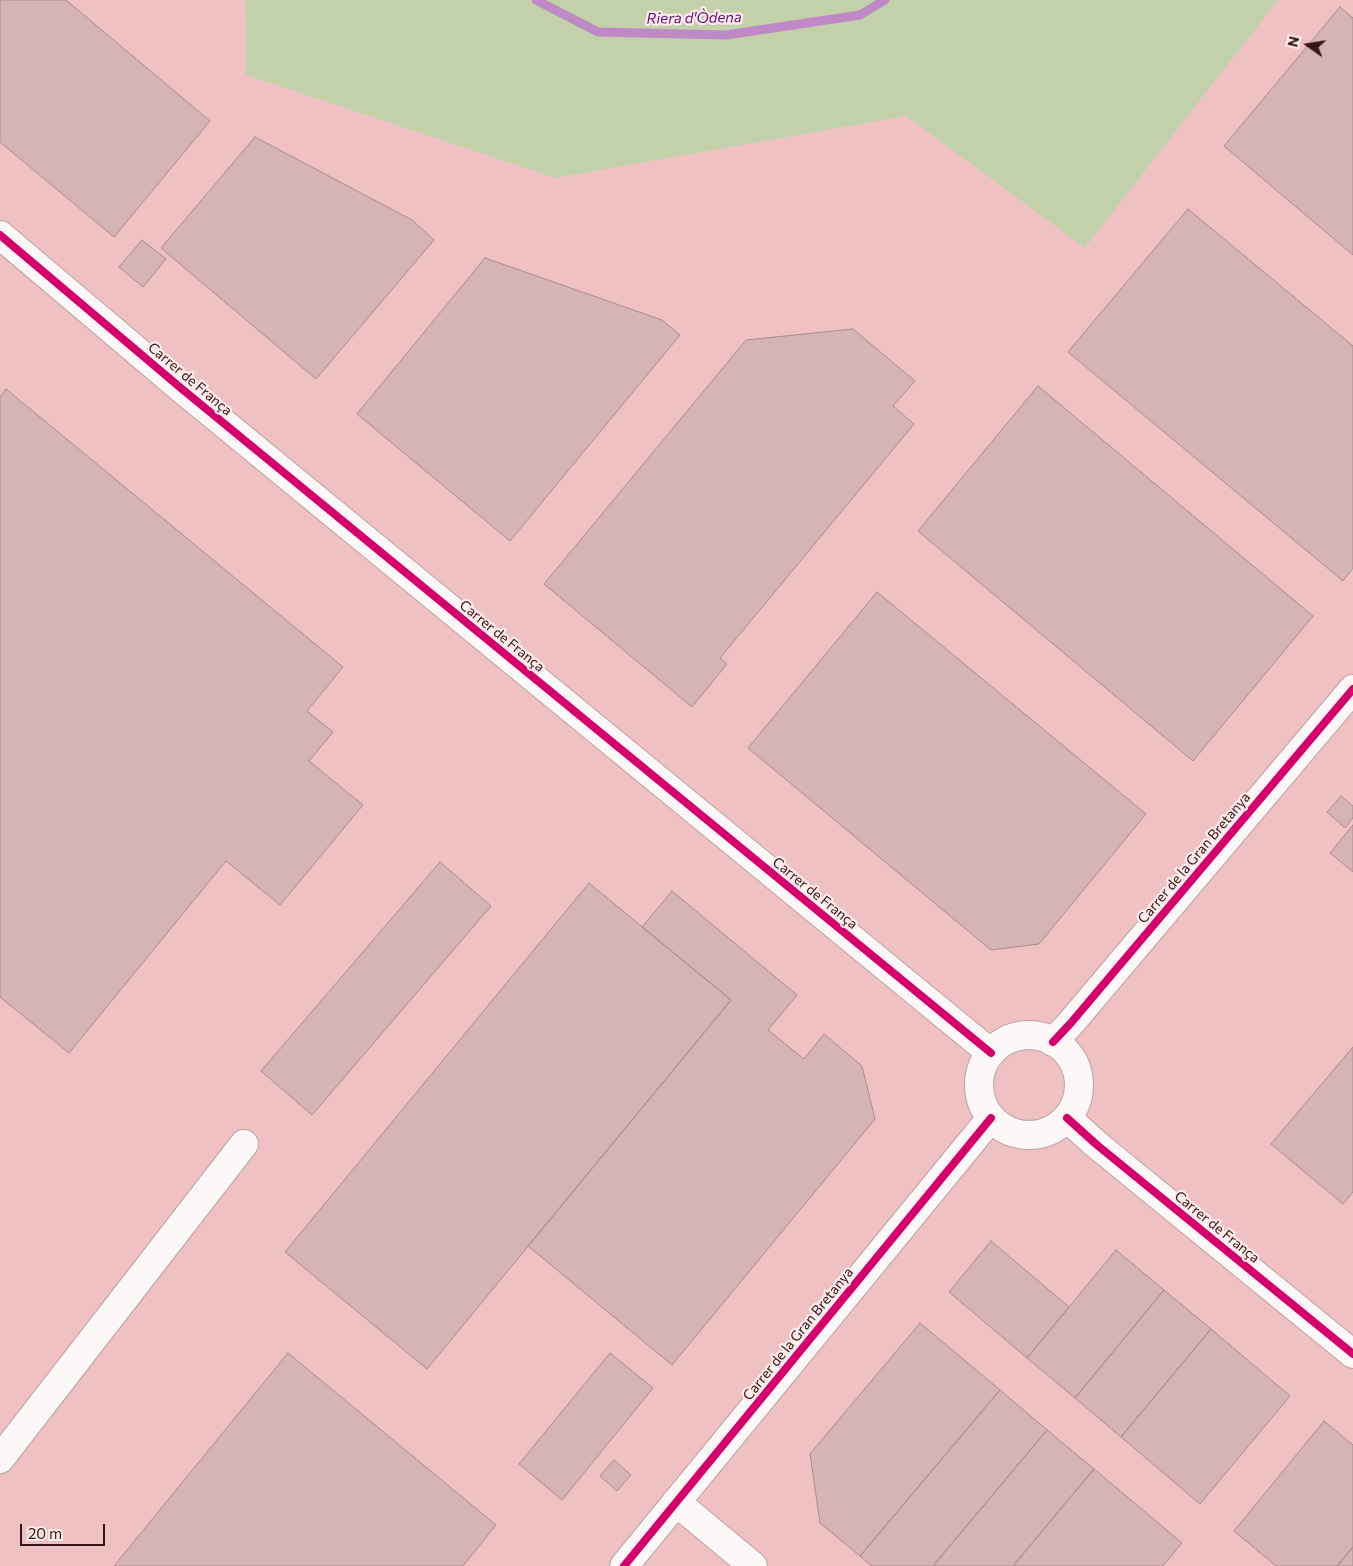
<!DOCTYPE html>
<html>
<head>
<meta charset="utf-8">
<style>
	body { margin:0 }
	#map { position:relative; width:1353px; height:1566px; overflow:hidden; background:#eacdcd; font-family:Commissioner,sans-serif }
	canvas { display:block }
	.north { position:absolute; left:1283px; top:20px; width:50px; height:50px; -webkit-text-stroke:4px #ffebeb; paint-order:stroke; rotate:283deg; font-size:14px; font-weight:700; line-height:20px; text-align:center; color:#361517 }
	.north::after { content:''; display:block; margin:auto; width:18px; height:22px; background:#361517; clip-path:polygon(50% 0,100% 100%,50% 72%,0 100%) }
	.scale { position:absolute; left:20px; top:1524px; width:85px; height:22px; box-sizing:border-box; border:2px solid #361517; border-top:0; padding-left:6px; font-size:15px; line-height:18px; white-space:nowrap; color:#361517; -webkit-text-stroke:4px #ffebeb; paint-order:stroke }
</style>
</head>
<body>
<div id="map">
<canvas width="1353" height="1566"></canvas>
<div class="north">N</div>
<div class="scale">20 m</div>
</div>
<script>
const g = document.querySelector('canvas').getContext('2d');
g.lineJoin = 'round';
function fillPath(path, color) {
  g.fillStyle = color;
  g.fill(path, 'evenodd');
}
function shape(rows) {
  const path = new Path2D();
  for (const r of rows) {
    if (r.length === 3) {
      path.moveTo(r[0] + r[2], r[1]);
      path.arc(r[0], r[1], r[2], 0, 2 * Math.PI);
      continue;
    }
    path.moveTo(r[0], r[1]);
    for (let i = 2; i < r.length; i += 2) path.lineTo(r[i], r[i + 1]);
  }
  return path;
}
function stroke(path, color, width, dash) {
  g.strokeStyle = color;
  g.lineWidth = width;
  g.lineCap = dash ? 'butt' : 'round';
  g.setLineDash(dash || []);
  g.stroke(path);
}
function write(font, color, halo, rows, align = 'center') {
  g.font = font + ' Commissioner,sans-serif';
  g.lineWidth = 4.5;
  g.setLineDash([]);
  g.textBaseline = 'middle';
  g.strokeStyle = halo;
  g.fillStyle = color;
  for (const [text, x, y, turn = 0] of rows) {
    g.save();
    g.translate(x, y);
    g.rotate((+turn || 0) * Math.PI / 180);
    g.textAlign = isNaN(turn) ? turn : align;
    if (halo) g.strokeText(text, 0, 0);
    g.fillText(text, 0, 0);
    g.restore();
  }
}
fillPath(shape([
	[0,0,245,0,246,75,555,178,906,116,1085,248,1278,0,1353,0,1353,1566,0,1566]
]), '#efc1c2');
fillPath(shape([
	[245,0,1278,0,1085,248,906,116,555,178,246,75]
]), '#c2d1aa');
stroke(shape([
	[536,0,598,32,726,35,860,15,885,0]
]), '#bf89c5', 9);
const building = shape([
	[0,0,66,0,210,121,114,237,0,142,0,0],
	[1340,7,1353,18,1353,255,1224,146,1340,7],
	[255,137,412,220,434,240,316,379,161,248,255,137],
	[1188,209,1353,346,1353,568,1343,581,1068,352,1188,209],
	[142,240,166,259,143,287,119,267,142,240],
	[485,258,662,320,680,335,510,541,357,414,485,258],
	[853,329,915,381,893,406,914,424,720,658,727,664,692,707,544,584,746,340,853,329],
	[1038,386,1313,616,1193,761,918,531,1038,386],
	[6,389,343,667,307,711,333,732,309,761,363,805,280,905,226,861,69,1053,0,997,0,397,6,389],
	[877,592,1146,814,1039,944,991,950,748,748,877,592],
	[1341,796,1353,806,1353,818,1345,828,1327,812,1341,796],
	[1353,825,1353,872,1330,853,1353,825],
	[440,862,491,906,312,1115,261,1071,440,862],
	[589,883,731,1000,427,1369,285,1252,589,883],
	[672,891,797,995,768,1030,804,1059,824,1034,862,1066,875,1119,672,1365,528,1246,731,1000,642,927,672,891],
	[1353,1047,1353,1192,1343,1204,1271,1144,1353,1047],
	[991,1241,1069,1307,1027,1358,949,1292,991,1241],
	[1116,1250,1164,1290,1075,1398,1027,1358,1116,1250],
	[1164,1290,1211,1329,1121,1437,1075,1398,1164,1290],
	[920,1323,1000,1390,860,1556,820,1523,810,1454,920,1323],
	[1211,1329,1290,1396,1200,1504,1121,1437,1211,1329],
	[288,1353,496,1525,463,1566,114,1566,288,1353],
	[610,1353,653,1388,562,1500,519,1464,610,1353],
	[1000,1390,1047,1430,933,1566,872,1566,860,1556,1000,1390],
	[1324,1421,1353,1445,1353,1547,1337,1566,1276,1566,1234,1531,1324,1421],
	[1047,1430,1094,1469,1013,1566,933,1566,1047,1430],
	[614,1460,631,1475,617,1491,600,1476,614,1460],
	[1094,1469,1182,1543,1163,1566,1013,1566,1094,1469],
	[1353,1547,1353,1566,1337,1566,1353,1547]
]);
fillPath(building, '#d6b3b4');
stroke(building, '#a98d8e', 1);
const minor = shape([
	[0,235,182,389,991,1053],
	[1029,1085,50],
	[1053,1042,1070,1024,1353,689],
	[1067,1118,1097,1145,1353,1354],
	[0,1459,244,1144],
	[676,1502,753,1566],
	[624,1566,991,1118]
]);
stroke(minor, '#bfa2a3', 30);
stroke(minor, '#fcf8f8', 28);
stroke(shape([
	[0,235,182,389,991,1053],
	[1053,1042,1070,1024,1353,689],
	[1067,1118,1097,1145,1353,1354],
	[624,1566,991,1118]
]), '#d6006c', 8);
write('14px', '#361517', '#ffebeb', [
	["Carrer de França",190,379,40],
	["Carrer de França",502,636,39],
	["Carrer de la Gran Bretanya",1194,858,-50],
	["Carrer de França",815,893,39],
	["Carrer de França",1217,1227,39],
	["Carrer de la Gran Bretanya",798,1334,-51]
]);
write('italic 15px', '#640f7b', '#ffebeb', [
	["Riera d'Òdena",694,18,-1]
]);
</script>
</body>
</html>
